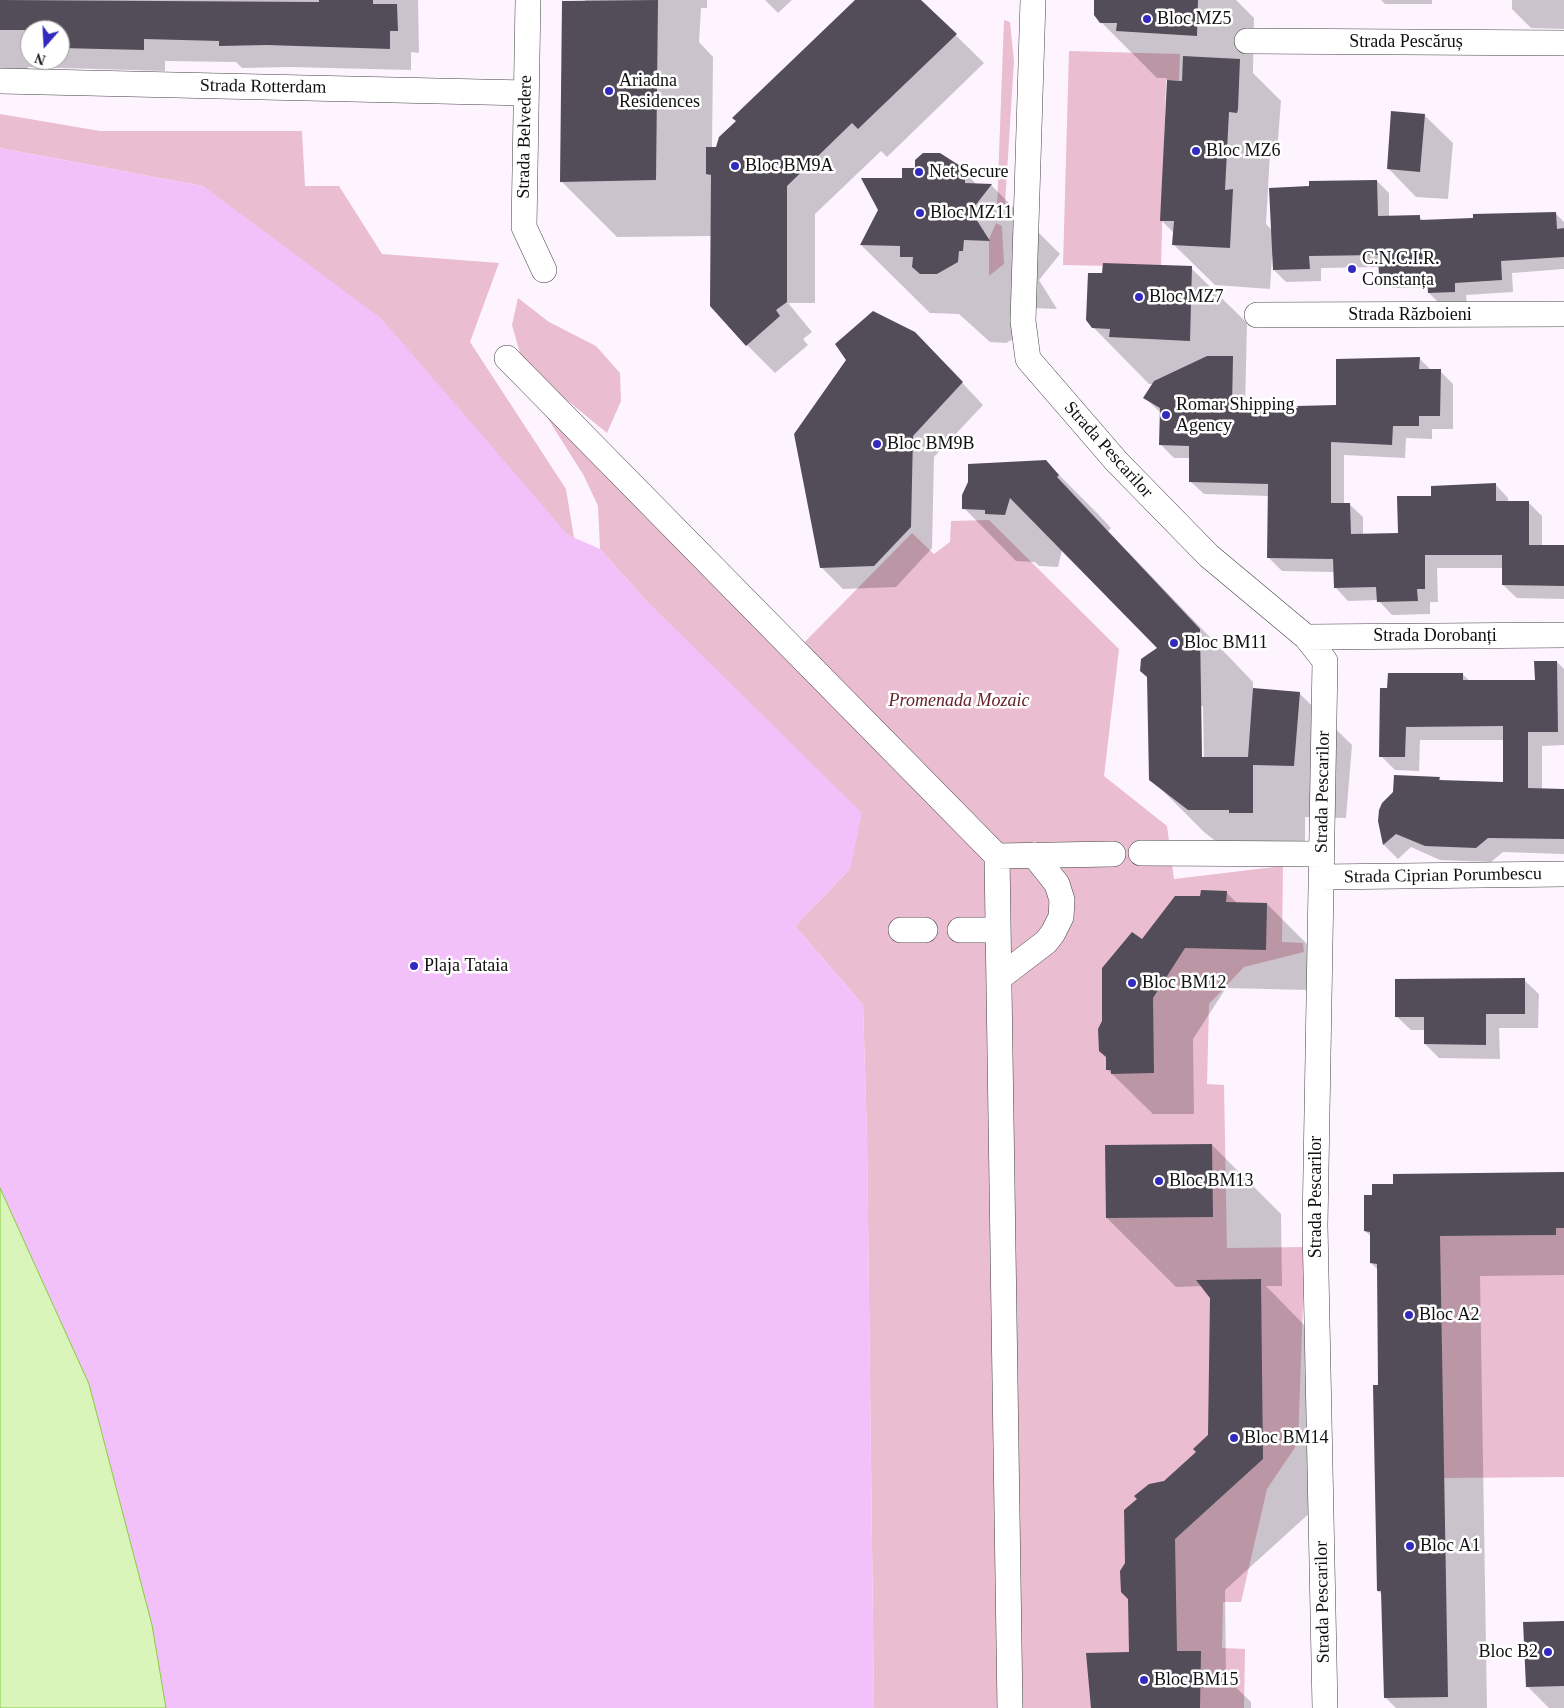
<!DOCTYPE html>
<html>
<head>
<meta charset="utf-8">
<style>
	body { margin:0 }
	#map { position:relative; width:1564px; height:1708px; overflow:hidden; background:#fef4ff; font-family:"Times New Roman",serif }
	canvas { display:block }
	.north { position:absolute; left:20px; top:20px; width:50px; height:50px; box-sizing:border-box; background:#fff; border:1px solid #9f9f9f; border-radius:50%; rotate:199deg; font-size:14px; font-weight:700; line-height:20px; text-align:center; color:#101010 }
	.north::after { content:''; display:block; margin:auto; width:18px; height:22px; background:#322abf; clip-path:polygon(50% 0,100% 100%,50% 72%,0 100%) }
</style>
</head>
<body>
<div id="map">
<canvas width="1564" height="1708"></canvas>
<div class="north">N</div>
</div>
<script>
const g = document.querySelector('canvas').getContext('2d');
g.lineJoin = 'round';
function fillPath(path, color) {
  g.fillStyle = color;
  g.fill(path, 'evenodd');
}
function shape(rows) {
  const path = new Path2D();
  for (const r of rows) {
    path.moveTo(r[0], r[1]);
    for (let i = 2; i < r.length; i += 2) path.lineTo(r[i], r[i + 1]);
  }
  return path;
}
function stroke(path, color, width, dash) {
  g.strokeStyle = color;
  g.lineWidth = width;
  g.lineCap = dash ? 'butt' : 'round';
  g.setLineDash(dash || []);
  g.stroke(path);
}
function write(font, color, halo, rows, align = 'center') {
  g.font = font + ' "Times New Roman",serif';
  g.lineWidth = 5;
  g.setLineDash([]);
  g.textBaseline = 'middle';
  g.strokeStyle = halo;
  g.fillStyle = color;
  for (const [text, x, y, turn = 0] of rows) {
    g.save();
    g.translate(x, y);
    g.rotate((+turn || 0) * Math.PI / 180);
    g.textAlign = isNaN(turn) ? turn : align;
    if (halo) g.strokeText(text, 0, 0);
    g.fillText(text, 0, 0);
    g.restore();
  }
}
fillPath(shape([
	[1004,20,1010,22,1014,61,1005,204,997,208],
	[1069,51,1180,54,1179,80,1166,80,1161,267,1063,265],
	[0,114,100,131,302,131,305,186,339,186,382,254,499,263,470,342,566,489,574,538,568,535,203,186,0,148],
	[996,223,1002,226,1004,264,989,276,989,239],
	[518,298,549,322,596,346,620,373,621,401,607,433,523,364,512,325],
	[545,414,788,659,912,533,934,554,950,542,951,521,989,520,1119,649,1104,776,1167,826,1174,879,1283,866,1282,942,1303,943,1304,952,1244,967,1209,1004,1207,1084,1224,1085,1227,1248,1305,1247,1298,1443,1267,1489,1241,1602,1223,1602,1222,1648,1245,1649,1244,1708,874,1708,867,1136,863,1005,795,926,850,869,643,597,600,549,598,506,584,476],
	[1556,1228,1564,1228,1564,1477,1443,1478,1421,1233,1440,1236,1556,1235]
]), '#eabdd0');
fillPath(shape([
	[0,148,203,186,381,318,568,535,600,549,643,597,862,813,850,869,795,926,863,1005,867,1136,874,1708,166,1708,152,1625,89,1384,0,1188]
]), '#f3c1f9');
const water = shape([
	[0,1188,89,1384,152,1625,166,1708,0,1708,0,1188]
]);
fillPath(water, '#d9f5b9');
stroke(water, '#86cb41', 1);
fillPath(shape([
	[0,0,418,0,419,53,411,52,411,70,289,67,242,68,236,62,165,61,165,71,28,67,28,73,0,72],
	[30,30,60,30,60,60,30,60],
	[585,0,707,0,707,8,701,8,699,42,713,57,712,148,717,148,857,0,920,0,984,63,887,157,881,151,815,214,815,303,788,303,812,332,803,339,808,345,775,373,747,345,712,236,617,237,561,181],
	[765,0,792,0,778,13],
	[1096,0,1236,0,1254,18,1253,73,1281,101,1277,153,1270,153,1266,224,1273,231,1310,187,1377,181,1389,193,1389,217,1419,217,1424,221,1556,214,1564,222,1564,269,1512,273,1513,292,1466,295,1467,303,1441,305,1429,293,1428,288,1392,288,1380,276,1380,267,1321,268,1321,281,1286,282,1274,270,1274,256,1272,256,1270,289,1215,285,1174,245,1174,233,1161,220,1168,81,1166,78,1157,78,1101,22],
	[1381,0,1432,0,1432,4,1385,4],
	[1512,0,1564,0,1564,29,1531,28,1512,9],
	[1424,115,1453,143,1448,199,1416,197,1388,168],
	[961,168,977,185,991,185,1060,254,1039,280,1057,309,1032,308,1027,331,1006,343,990,342,959,314,930,313,861,245,903,179],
	[1191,268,1247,323,1245,409,1299,409,1337,406,1419,358,1431,370,1440,371,1453,384,1453,429,1432,429,1432,439,1406,438,1405,458,1344,455,1344,504,1349,504,1363,517,1363,535,1399,534,1432,498,1495,484,1508,498,1508,502,1528,502,1542,516,1542,547,1564,546,1564,599,1517,598,1503,585,1504,568,1437,568,1438,602,1430,602,1430,614,1392,615,1378,600,1348,601,1335,587,1334,572,1282,571,1268,557,1269,496,1204,494,1190,481,1190,458,1174,458,1160,444,1161,413,1145,398,1153,384,1149,384,1093,327],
	[936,355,983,405,934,457,932,548,896,587,843,589,821,567],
	[1045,461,1098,514,1111,528,1108,531,1253,682,1253,690,1299,693,1352,745,1346,818,1305,817,1305,865,1242,862,1204,832,1151,779,1159,648,1062,550,1058,567,1039,566,1035,562,1016,561,964,508],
	[1200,706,1203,706,1204,764,1201,764],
	[1557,662,1564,669,1564,745,1542,746,1542,790,1564,790,1564,854,1503,852,1491,862,1440,860,1411,847,1398,859,1384,845,1379,821,1439,778,1442,781,1504,783,1504,740,1420,740,1419,771,1395,770,1381,756,1382,689,1462,674,1470,681,1536,682],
	[1226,892,1238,904,1267,904,1308,945,1307,990,1226,988,1193,1039,1194,1114,1153,1114,1107,1069,1103,1022,1103,969,1132,933,1142,941,1202,898],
	[1524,980,1539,994,1538,1028,1499,1028,1500,1059,1439,1058,1425,1044,1425,1030,1411,1030,1396,1016],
	[1212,1145,1281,1214,1282,1286,1266,1286,1310,1331,1313,1510,1225,1590,1226,1678,1251,1702,1251,1708,1092,1708,1130,1653,1130,1598,1164,1482,1197,1452,1209,1435,1211,1297,1202,1286,1176,1287,1107,1218],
	[1564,1174,1564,1275,1480,1276,1487,1708,1396,1708,1385,1697,1383,1595,1378,1591,1378,1270,1371,1263,1372,1237,1365,1231,1373,1196,1395,1186],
	[1564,1622,1564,1708,1549,1708,1527,1686]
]), '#0003');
fillPath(shape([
	[0,0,319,2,319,0,373,0,373,4,397,4,398,31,390,31,390,49,267,45,219,46,219,41,144,39,144,50,60,48,60,30,0,30],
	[658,0,656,180,560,182,562,1],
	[855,0,921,0,957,34,858,129,852,123,787,186,787,302,776,310,780,316,746,346,710,306,711,175,706,174,706,147,716,147,719,137,736,121,732,118],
	[1094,0,1198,0,1197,36,1116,31,1117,23,1100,23,1094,15],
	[1183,56,1240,59,1238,109,1237,113,1229,112,1225,190,1233,189,1230,248,1172,245,1174,221,1160,221,1167,80,1182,81],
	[1391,111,1425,114,1420,172,1387,169],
	[923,153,940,153,962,167,961,177,965,177,965,183,992,184,971,211,990,241,964,240,963,251,959,251,958,262,937,274,920,274,912,267,913,257,900,257,900,246,860,245,878,210,861,178,902,178,902,168,915,168,915,160],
	[1377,180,1378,216,1420,215,1420,220,1473,218,1473,214,1556,212,1557,229,1564,228,1564,257,1501,261,1502,280,1455,283,1455,292,1428,293,1427,276,1379,277,1378,255,1309,256,1310,269,1273,270,1269,188,1309,186,1309,181],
	[1103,263,1192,266,1190,341,1109,337,1110,329,1092,328,1086,320,1088,273,1102,273],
	[873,311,915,332,963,382,913,436,911,527,874,566,820,568,794,434,846,360,835,344],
	[1207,356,1233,356,1232,407,1298,408,1297,406,1336,405,1336,359,1420,357,1419,369,1441,369,1440,416,1419,416,1419,426,1393,426,1392,445,1331,442,1331,503,1350,503,1351,534,1398,533,1397,496,1431,496,1431,486,1496,483,1496,501,1529,501,1529,545,1564,545,1564,586,1502,585,1502,555,1425,555,1425,589,1417,589,1418,601,1377,602,1376,587,1334,588,1333,559,1267,558,1268,484,1189,482,1189,446,1159,445,1160,408,1143,398,1154,381],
	[1046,460,1059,475,1057,477,1200,629,1202,757,1248,757,1253,688,1300,692,1294,766,1253,765,1253,813,1229,813,1229,810,1188,810,1149,780,1147,677,1140,671,1141,659,1157,648,1010,498,1005,515,985,514,985,510,962,509,962,495,968,482,968,464],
	[1534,661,1557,661,1558,732,1528,732,1528,788,1564,789,1564,839,1488,838,1476,848,1425,846,1396,834,1383,845,1378,821,1379,810,1382,803,1393,792,1394,775,1440,777,1439,780,1503,782,1503,726,1406,727,1405,757,1379,757,1380,688,1387,688,1388,673,1463,673,1463,680,1535,680],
	[1201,890,1227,891,1226,902,1267,903,1266,950,1185,948,1153,998,1154,1073,1111,1074,1111,1070,1106,1070,1106,1057,1099,1051,1098,1029,1102,1021,1102,968,1132,932,1142,939,1175,896,1200,896],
	[1525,978,1525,1014,1486,1014,1486,1045,1424,1044,1424,1017,1395,1017,1395,979],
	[1212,1144,1213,1217,1106,1218,1105,1145],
	[1564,1172,1564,1228,1556,1228,1556,1235,1440,1236,1448,1697,1384,1698,1381,1591,1377,1591,1373,1385,1378,1385,1377,1264,1370,1263,1370,1232,1364,1231,1364,1195,1372,1195,1372,1184,1393,1184,1393,1174],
	[1261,1279,1263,1459,1175,1539,1177,1651,1201,1651,1200,1708,1091,1708,1086,1653,1129,1652,1128,1599,1121,1592,1120,1571,1125,1563,1124,1510,1137,1499,1134,1496,1149,1484,1164,1481,1196,1452,1193,1449,1208,1435,1210,1298,1196,1280],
	[1564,1621,1564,1686,1526,1687,1523,1622]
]), '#534d59');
const street = shape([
	[528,0,524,227,544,270],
	[1033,0,1023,321,1028,359,1117,462,1209,556,1306,637,1325,661,1315,1225,1325,1708],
	[1247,41,1564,43],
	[0,81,526,93],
	[1257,315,1564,314],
	[507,358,997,856,1010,1708],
	[1306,637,1564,635],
	[1141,853,1322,854],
	[997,856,1113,854],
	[1321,877,1564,874],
	[901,930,925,930],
	[960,930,998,930],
	[999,978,1046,942,1053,933,1061,917,1062,900,1057,884,1034,855]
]);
stroke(street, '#434343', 26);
stroke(street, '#fff', 25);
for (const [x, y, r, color] of [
	[1147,19,5,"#322abf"],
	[609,91,5,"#322abf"],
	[1196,151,5,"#322abf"],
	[735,166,5,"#322abf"],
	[919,172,5,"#322abf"],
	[920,213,5,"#322abf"],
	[1352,269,5,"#322abf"],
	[1139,297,5,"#322abf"],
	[1166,415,5,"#322abf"],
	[877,444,5,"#322abf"],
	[1174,643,5,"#322abf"],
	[414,966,5,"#322abf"],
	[1132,983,5,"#322abf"],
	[1159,1181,5,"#322abf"],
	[1409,1315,5,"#322abf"],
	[1234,1438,5,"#322abf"],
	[1410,1546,5,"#322abf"],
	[1548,1652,5,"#322abf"],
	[1144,1680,5,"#322abf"]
]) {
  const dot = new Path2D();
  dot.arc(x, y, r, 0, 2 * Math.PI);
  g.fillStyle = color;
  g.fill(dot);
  stroke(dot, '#fff', 2);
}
write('18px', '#101010', '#fff', [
	["Bloc MZ5",1157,19],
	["Ariadna",619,81],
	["Residences",619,102],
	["Bloc MZ6",1206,151],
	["Bloc BM9A",745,166],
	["Net Secure",929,172],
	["Bloc MZ11",930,213],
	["C.N.C.I.R.",1362,259],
	["Constanța",1362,280],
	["Bloc MZ7",1149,297],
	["Romar Shipping",1176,405],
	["Agency",1176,426],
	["Bloc BM9B",887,444],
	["Bloc BM11",1184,643],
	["Plaja Tataia",424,966],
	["Bloc BM12",1142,983],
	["Bloc BM13",1169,1181],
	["Bloc A2",1419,1315],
	["Bloc BM14",1244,1438],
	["Bloc A1",1420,1546],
	["Bloc B2",1538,1652,"right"],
	["Bloc BM15",1154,1680]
], 'left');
write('18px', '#101010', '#fff', [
	["Strada Pescăruș",1406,42],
	["Strada Rotterdam",263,87,1],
	["Strada Belvedere",525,137,-89],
	["Strada Războieni",1410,315],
	["Strada Pescarilor",1108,450,48],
	["Strada Dorobanți",1435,636],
	["Strada Pescarilor",1323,792,-89],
	["Strada Ciprian Porumbescu",1443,876,-1],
	["Strada Pescarilor",1316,1197,-90],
	["Strada Pescarilor",1323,1602,-91]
]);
write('italic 18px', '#682128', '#fff', [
	["Promenada Mozaic",959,701]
]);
</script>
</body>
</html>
